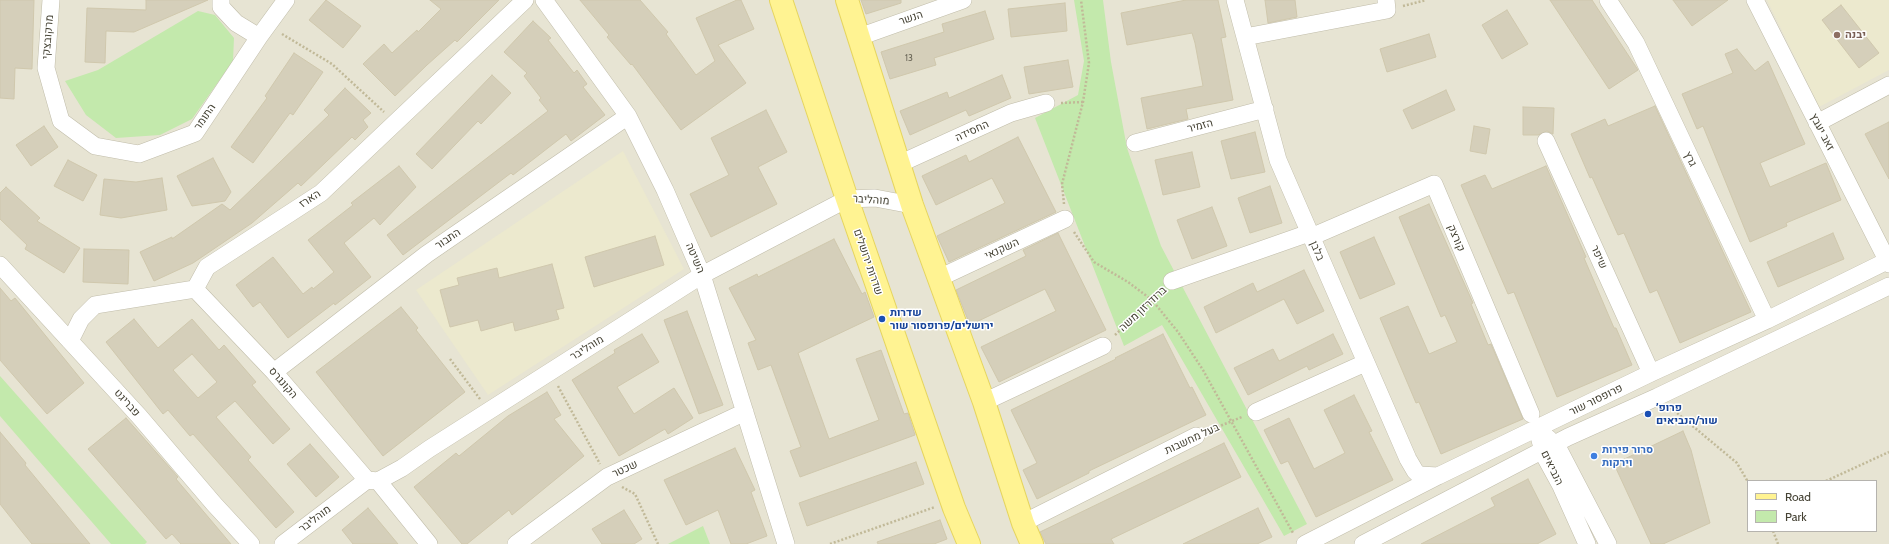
<!DOCTYPE html>
<html>
<head>
<meta charset="utf-8">
<style>
	body { margin:0 }
	#map { position:relative; width:1889px; height:544px; overflow:hidden; background:#f3f1e5; font-family:Cabin,sans-serif }
	canvas { display:block }
	.legend { position:absolute; left:1747px; top:480px; width:130px; height:52px; box-sizing:border-box; background:#fff; border:1px solid #b5b3ae; margin:0; padding:5px 7px; list-style:none; font-size:12px; color:#454234 }
	.legend li { display:flex; align-items:center; gap:8px; height:20px }
	.legend b { width:20px; border:1px solid #b5b3ae }
</style>
</head>
<body>
<div id="map">
<canvas width="1889" height="544"></canvas>
<ul class="legend">
<li><b style="height:5px;background:#fff392"></b>Road</li>
<li><b style="height:11px;background:#c3e9ac"></b>Park</li>
</ul>
</div>
<script>
const g = document.querySelector('canvas').getContext('2d');
g.lineJoin = 'round';
function fillPath(path, color) {
  g.fillStyle = color;
  g.fill(path, 'evenodd');
}
function shape(rows) {
  const path = new Path2D();
  for (const r of rows) {
    path.moveTo(r[0], r[1]);
    for (let i = 2; i < r.length; i += 2) path.lineTo(r[i], r[i + 1]);
  }
  return path;
}
function stroke(path, color, width, dash) {
  g.strokeStyle = color;
  g.lineWidth = width;
  g.lineCap = dash ? 'butt' : 'round';
  g.setLineDash(dash || []);
  g.stroke(path);
}
function write(font, color, halo, rows, align = 'center') {
  g.font = font + ' Cabin,Heebo,sans-serif';
  g.lineWidth = 3;
  g.setLineDash([]);
  g.textBaseline = 'middle';
  g.strokeStyle = halo;
  g.fillStyle = color;
  for (const [text, x, y, turn = 0] of rows) {
    g.save();
    g.translate(x, y);
    g.rotate((+turn || 0) * Math.PI / 180);
    g.textAlign = isNaN(turn) ? turn : align;
    if (halo) g.strokeText(text, 0, 0);
    g.fillText(text, 0, 0);
    g.restore();
  }
}
fillPath(shape([
	[0,0,1889,0,1889,544,0,544],
	[1748,481,1876,481,1876,531,1748,531]
]), '#e7e4d3');
fillPath(shape([
	[1767,0,1889,0,1889,70,1819,107],
	[623,151,684,269,488,395,416,290]
]), '#ece9ce');
fillPath(shape([
	[1074,0,1103,0,1111,62,1127,148,1161,246,1307,524,1284,536,1162,325,1124,346,1035,118,1078,95,1084,61],
	[198,11,215,15,234,38,233,61,192,119,160,135,116,138,86,115,65,81,98,70],
	[0,376,147,542,145,544,111,544,0,416],
	[703,526,710,544,668,544]
]), '#c3e9ac');
const building = shape([
	[0,0,34,0,32,69,15,68,14,99,0,98,0,0],
	[146,0,208,0,134,32,106,31,105,63,85,62,87,8,146,10,146,0],
	[326,0,361,26,343,48,309,20,326,0],
	[430,0,499,0,457,42,455,40,427,65,395,96,363,64,384,44,392,53,417,30,418,32,441,9,430,0],
	[580,0,640,0,668,32,666,34,696,75,715,61,696,18,737,0,741,0,754,29,718,45,746,83,681,130,632,64,631,65,607,37,609,35,580,0],
	[861,0,901,0,901,3,866,14,861,0],
	[1186,0,1218,0,1226,37,1221,38,1233,100,1186,109,1188,119,1147,129,1141,98,1203,86,1195,43,1192,33,1127,45,1121,13,1186,0],
	[1265,0,1295,0,1297,17,1268,23,1265,0],
	[1550,0,1592,0,1638,70,1609,89,1550,0],
	[1673,0,1728,0,1692,26,1673,0],
	[1065,3,1067,31,1011,37,1008,9,1065,3],
	[1841,5,1879,53,1859,68,1822,20,1841,5],
	[1507,10,1528,44,1502,59,1482,25,1507,10],
	[985,11,994,39,934,58,936,65,890,79,881,52,944,32,942,24,985,11],
	[533,21,551,38,548,40,574,73,577,70,587,84,583,87,605,115,571,141,566,134,513,175,511,173,403,255,387,235,548,111,539,100,541,98,524,76,527,73,504,52,533,21],
	[1429,34,1436,57,1387,72,1380,49,1429,34],
	[1737,49,1755,71,1768,61,1805,144,1760,163,1770,187,1826,163,1841,200,1786,223,1787,226,1750,242,1703,126,1697,129,1682,94,1733,73,1725,54,1737,49],
	[294,53,323,72,293,115,290,113,253,163,231,147,267,98,265,96,294,53],
	[1068,60,1073,87,1029,94,1024,67,1068,60],
	[492,75,511,93,481,124,478,121,432,169,416,154,492,75],
	[1002,75,1011,98,969,116,966,110,910,135,900,111,947,92,949,98,1002,75],
	[345,88,371,113,363,120,368,127,355,140,352,137,301,186,298,183,252,223,193,263,154,281,140,252,172,237,172,239,222,204,230,210,329,115,324,110,345,88],
	[1446,90,1455,110,1412,129,1403,110,1446,90],
	[1655,106,1751,312,1680,343,1657,290,1650,293,1624,233,1618,235,1592,177,1590,178,1571,134,1605,119,1608,126,1655,106],
	[1523,107,1554,108,1553,134,1547,131,1538,135,1523,135,1523,107],
	[766,110,787,152,758,167,777,204,711,237,690,194,729,175,711,138,766,110],
	[1889,122,1889,179,1865,134,1889,122],
	[44,126,58,147,31,166,16,145,44,126],
	[1474,126,1490,129,1486,154,1470,151,1474,126],
	[1255,132,1265,172,1231,179,1221,141,1255,132],
	[1018,137,1056,212,949,262,937,236,1005,203,992,178,936,205,922,176,966,155,969,162,1018,137],
	[1192,152,1200,187,1163,195,1155,160,1192,152],
	[213,158,231,192,225,201,192,206,177,176,213,158],
	[68,160,97,175,83,201,54,186,68,160],
	[399,166,416,187,380,225,374,218,344,243,371,277,335,305,334,303,288,338,260,302,253,307,236,285,273,257,303,294,312,287,313,289,334,272,308,240,353,205,351,203,399,166],
	[1546,166,1586,257,1584,258,1614,328,1616,328,1632,365,1557,397,1514,292,1508,294,1461,185,1485,175,1492,189,1546,166],
	[162,178,167,210,121,218,100,215,104,179,136,182,162,178],
	[1270,186,1282,223,1250,233,1238,198,1270,186],
	[6,187,40,218,37,221,80,248,64,273,25,249,27,245,0,219,0,193,6,187],
	[1429,204,1473,303,1471,304,1488,345,1491,344,1523,419,1441,454,1419,402,1416,403,1380,318,1408,306,1429,354,1457,342,1445,315,1441,317,1399,217,1429,204],
	[1212,207,1227,246,1192,259,1177,220,1212,207],
	[1058,233,1106,330,999,382,981,347,1056,311,1045,289,970,325,956,290,1026,256,1023,250,1058,233],
	[1833,233,1844,259,1778,287,1767,262,1833,233],
	[655,236,664,265,594,287,585,257,655,236],
	[1374,237,1395,284,1360,299,1340,252,1374,237],
	[834,239,862,294,865,292,874,317,798,353,829,439,879,420,856,359,881,350,904,414,908,413,915,435,800,477,790,451,801,447,771,365,758,370,748,343,756,340,729,288,757,274,758,277,834,239],
	[84,249,129,250,128,284,83,282,84,249],
	[552,264,564,308,556,310,559,319,515,331,513,322,481,331,478,320,450,327,440,290,459,285,457,278,497,268,499,278,552,264],
	[1304,270,1324,311,1297,324,1284,299,1216,333,1204,307,1253,283,1257,292,1304,270],
	[0,288,11,301,15,298,84,383,47,414,0,360,0,288],
	[401,307,418,328,416,330,465,392,383,456,316,372,401,307],
	[687,311,723,405,699,414,664,320,687,311],
	[134,319,158,348,192,319,219,350,224,345,256,382,252,385,290,429,273,444,235,401,216,417,251,457,248,460,294,512,276,528,193,434,190,436,168,410,163,414,106,342,134,319],
	[192,354,217,382,198,398,173,370,192,354],
	[642,334,659,362,617,387,634,414,674,388,693,418,668,434,665,429,619,456,572,380,615,353,614,350,642,334],
	[1163,334,1190,388,1192,387,1206,415,1089,471,1089,473,1037,499,1023,470,1037,463,1011,410,1116,359,1115,358,1163,334],
	[1333,334,1343,354,1309,370,1307,366,1248,395,1234,368,1273,349,1279,361,1333,334],
	[547,392,561,415,554,419,584,456,512,515,509,510,467,544,462,544,414,487,456,453,459,456,508,416,547,392],
	[1354,395,1372,431,1369,432,1393,480,1316,517,1288,461,1281,464,1264,430,1289,418,1314,469,1345,453,1324,410,1354,395],
	[126,418,178,477,176,479,231,544,181,544,172,534,166,539,88,449,126,418],
	[1683,431,1691,450,1710,523,1663,544,1651,544,1614,464,1683,431],
	[0,432,26,463,25,465,90,544,32,544,23,533,0,504,0,432],
	[1224,443,1241,477,1111,539,1114,544,1046,544,1040,532,1224,443],
	[310,444,339,477,316,497,287,464,310,444],
	[735,448,755,490,751,492,767,536,746,544,731,544,718,510,686,525,664,480,735,448],
	[916,462,924,484,807,526,799,503,916,462],
	[1528,479,1556,534,1537,544,1421,544,1495,506,1491,498,1528,479],
	[368,508,398,544,353,544,342,530,368,508],
	[1258,508,1272,537,1257,544,1183,544,1258,508],
	[624,510,642,539,634,544,602,544,592,529,624,510],
	[940,520,947,539,934,544,878,544,877,542,940,520]
]);
fillPath(building, '#d5cfba');
stroke(building, '#d0c8ad', 1);
const minor = shape([
	[51,0,46,68,61,121,95,146,139,154,195,133,259,37,286,0],
	[221,0,221,7,236,23,259,37],
	[544,0,628,116,665,190,702,275,786,544],
	[1235,0,1278,160,1408,459,1415,471,1419,475,1438,476],
	[1608,0,1636,43,1767,320],
	[1755,0,1889,264],
	[859,37,963,0],
	[1245,37,1387,10,1386,0],
	[1817,123,1889,85],
	[1546,141,1651,373],
	[1135,143,1265,109],
	[899,164,1011,113,1046,103],
	[1311,237,1434,184,1531,414],
	[0,265,139,416,214,504,251,544],
	[939,278,1065,219],
	[1172,281,1309,233],
	[195,289,274,372,367,480],
	[70,341,81,319,95,305,195,289,207,267,321,193,525,0],
	[274,372,427,254,628,116],
	[984,402,1103,346],
	[1256,412,1365,363],
	[1548,438,1559,450,1608,544],
	[1540,440,1544,455,1561,486,1587,544],
	[378,481,429,544],
	[1023,523,1196,436],
	[283,544,367,480,378,481,402,468,429,449,702,275,847,199,875,198,912,205],
	[516,544,607,477,745,412],
	[1305,544,1438,476,1651,373,1767,320,1889,260],
	[1363,544,1568,437,1657,397,1889,286]
]);
const major = shape([
	[781,0,847,199,954,508,969,544],
	[847,0,912,205,984,402,1023,523,1032,544]
]);
stroke(minor, '#c1bdaa', 18);
stroke(major, '#e6d55f', 24);
stroke(shape([
	[1403,6,1426,0],
	[282,34,332,64,384,112],
	[1061,103,1083,102],
	[1064,204,1062,184,1083,102,1089,63,1081,0],
	[1074,232,1094,262,1128,282,1152,300,1178,332,1203,370,1293,533],
	[1115,335,1161,292],
	[450,359,480,399],
	[558,386,600,464],
	[1671,408,1737,463,1748,482],
	[1210,430,1242,417],
	[1826,481,1889,452],
	[622,487,635,494,658,544],
	[1773,531,1778,544],
	[830,544,935,507]
]), '#c1b998', 2.5, [2, 2]);
stroke(minor, '#fff', 17);
stroke(major, '#fff392', 22);
for (const [x, y, r, color] of [
	[1837,35,4,"#8d6e63"],
	[882,319,4,"#1a4fb4"],
	[1648,414,4,"#1a4fb4"],
	[1594,456,4,"#3f7fe0"]
]) {
  const dot = new Path2D();
  dot.arc(x, y, r, 0, 2 * Math.PI);
  g.fillStyle = color;
  g.fill(dot);
  stroke(dot, '#fff', 1.5);
}
write('9px', '#696556', null, [
	["13",909,58]
]);
write('11px', '#454234', '#fff', [
	["הנשר",911,18,-19],
	["מרקובצקי",48,37,-85],
	["התומר",205,117,-56],
	["הזמיר",1200,126,-14],
	["החסידה",972,131,-25],
	["זאב יעבץ",1822,132,63],
	["גרץ",1690,159,64],
	["הארז",310,199,-34],
	["מוהליבר",871,200,4],
	["קורצק",1456,238,67],
	["התבור",448,239,-34],
	["השקנאי",1002,249,-25],
	["בלבן",1317,251,67],
	["שיפר",1599,257,66],
	["השיטה",695,258,67],
	["שדרות ירושלים",868,262,71],
	["ברודרזון משה",1143,309,-43],
	["מוהליבר",587,348,-32],
	["הקונגרס",283,383,49],
	["פרופסור שור",1596,400,-26],
	["פבריגט",127,403,48],
	["בעל מחשבות",1192,439,-25],
	["הנביאים",1552,468,64],
	["שכטר",625,469,-25],
	["מוהליבר",315,519,-37]
]);
write('bold 11px', '#785e54', '#fff', [
	["יבנה",1845,35]
], 'left');
write('bold 11px', '#164399', '#fff', [
	["שדרות",890,313],
	["ירושלים/פרופסור שור",890,326],
	["פרופ׳",1656,408],
	["שור/הנביאים",1656,421]
], 'left');
write('bold 11px', '#366cbe', '#fff', [
	["סרור פירות",1602,450],
	["וירקות",1602,463]
], 'left');
</script>
</body>
</html>
